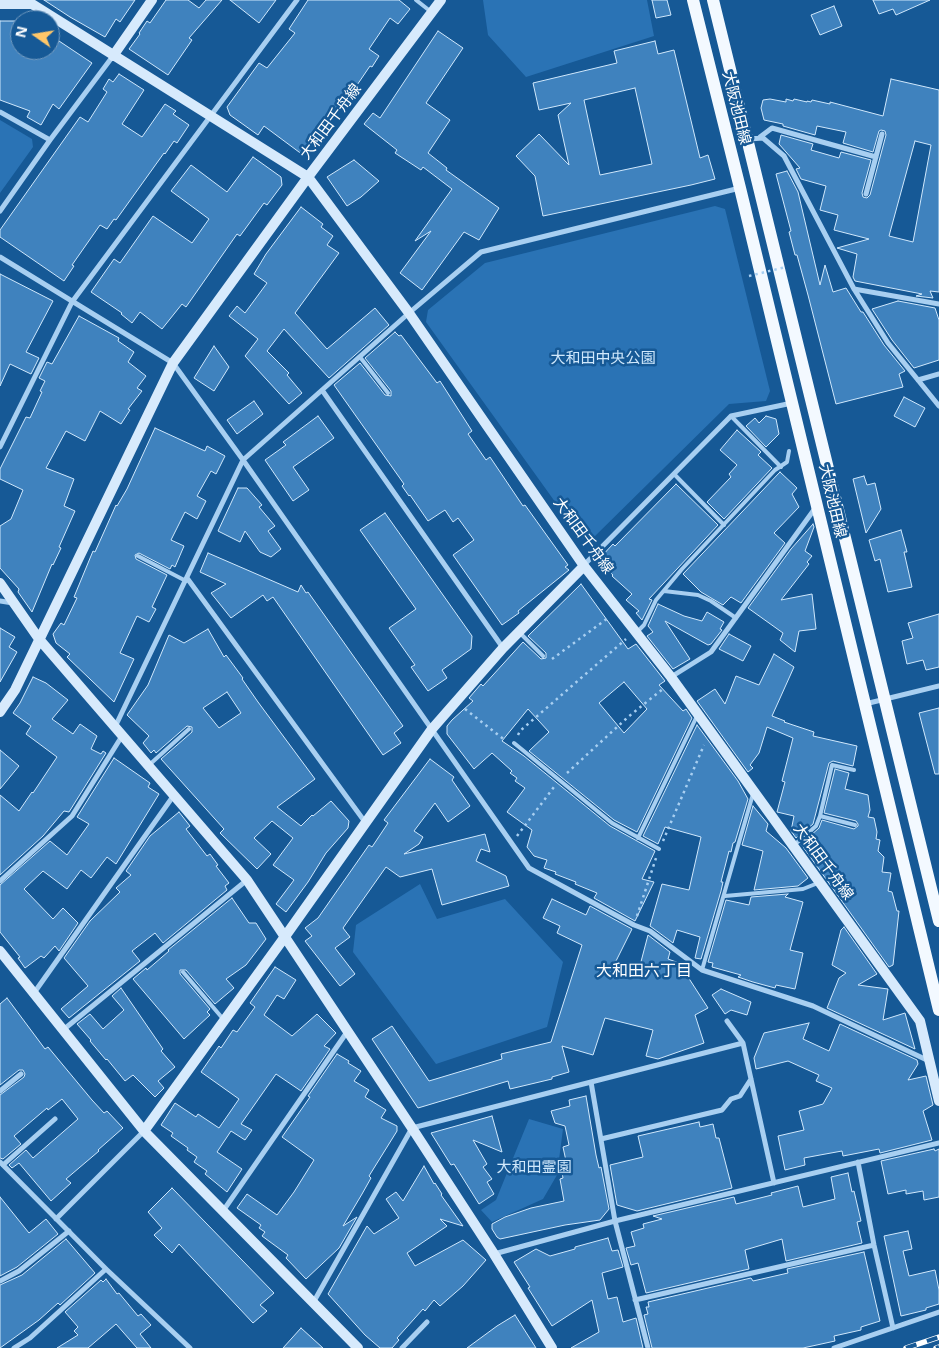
<!DOCTYPE html>
<html>
<head>
<meta charset="utf-8">
<style>
	body { margin:0 }
	#map { position:relative; width:939px; height:1348px; overflow:hidden; background:#165996; font-family:"Open Sans",sans-serif }
	canvas { display:block }
	.north { position:absolute; left:10px; top:10px; width:50px; height:50px; box-sizing:border-box; background:#165996; border:1px solid #739bc0; border-radius:50%; rotate:283deg; font-size:14px; font-weight:700; line-height:20px; text-align:center; color:#fff }
	.north::after { content:''; display:block; margin:auto; width:18px; height:22px; background:#ffc769; clip-path:polygon(50% 0,100% 100%,50% 72%,0 100%) }
</style>
</head>
<body>
<div id="map">
<canvas width="939" height="1348"></canvas>
<div class="north">N</div>
</div>
<script>
const g = document.querySelector('canvas').getContext('2d');
g.lineJoin = 'round';
function fillPath(path, color) {
  g.fillStyle = color;
  g.fill(path, 'evenodd');
}
function shape(rows) {
  const path = new Path2D();
  for (const r of rows) {
    path.moveTo(r[0], r[1]);
    for (let i = 2; i < r.length; i += 2) path.lineTo(r[i], r[i + 1]);
  }
  return path;
}
function stroke(path, color, width, dash) {
  g.strokeStyle = color;
  g.lineWidth = width;
  g.lineCap = dash ? 'butt' : 'round';
  g.setLineDash(dash || []);
  g.stroke(path);
}
function write(font, color, halo, rows, align = 'center') {
  g.font = font + ' "Open Sans","Noto Sans JP",sans-serif';
  g.lineWidth = 5;
  g.setLineDash([]);
  g.textBaseline = 'middle';
  g.strokeStyle = halo;
  g.fillStyle = color;
  for (const [text, x, y, turn = 0] of rows) {
    g.save();
    g.translate(x, y);
    g.rotate((+turn || 0) * Math.PI / 180);
    g.textAlign = isNaN(turn) ? turn : align;
    if (halo) g.strokeText(text, 0, 0);
    g.fillText(text, 0, 0);
    g.restore();
  }
}
fillPath(shape([
	[483,0,647,0,654,36,526,77,488,35],
	[0,120,32,139,33,147,0,193],
	[715,206,725,209,770,391,766,401,729,404,592,539,581,538,426,322,428,310,485,263],
	[420,884,437,919,505,899,563,962,547,1027,436,1064,353,952,356,925],
	[529,1119,563,1129,557,1175,543,1199,492,1222,481,1210,496,1200]
]), '#2a73b5');
const building = shape([
	[44,0,135,0,120,22,116,19,105,37,70,17,44,0],
	[166,0,188,0,199,8,206,0,222,0,189,38,192,40,168,75,129,49,140,34,139,33,147,21,150,23,166,0],
	[230,0,276,0,259,23,230,0],
	[308,0,399,0,410,9,398,24,390,18,369,49,379,56,372,67,370,66,338,113,328,125,326,124,303,155,264,126,258,135,230,115,227,107,259,63,267,68,295,33,289,29,308,0],
	[652,0,667,0,671,15,656,18,652,0],
	[873,0,930,0,896,15,893,9,879,14,873,0],
	[834,6,842,26,820,35,811,15,834,6],
	[0,21,20,21,20,50,53,50,59,41,92,63,59,109,53,104,41,125,27,117,30,111,0,100,0,21],
	[438,31,463,48,426,103,450,120,428,153,447,168,446,170,499,208,479,240,464,232,422,290,400,273,431,231,415,241,452,189,423,167,421,170,395,153,397,150,364,124,373,113,380,118,438,31],
	[655,41,658,54,674,50,700,158,708,155,715,179,691,185,543,216,535,176,516,156,539,134,569,165,558,115,571,103,539,110,533,83,617,63,614,51,655,41],
	[635,88,652,164,600,175,584,100,635,88],
	[119,74,144,90,122,124,142,137,165,104,176,111,173,114,189,125,177,143,174,141,165,154,164,153,116,220,114,219,107,229,100,225,72,265,74,266,64,281,0,237,0,230,80,117,88,122,107,92,103,89,109,79,113,82,119,74],
	[891,79,939,90,939,292,930,291,933,298,916,296,922,294,855,281,853,277,857,254,837,248,869,239,834,230,838,215,820,210,826,186,801,179,796,169,800,168,779,144,781,135,813,144,811,150,839,158,841,152,871,160,862,193,863,197,867,198,870,195,886,135,885,131,881,130,879,131,873,152,843,143,846,132,817,126,815,135,783,126,783,124,764,120,761,108,763,100,770,99,786,102,786,99,793,101,794,99,807,102,807,101,811,102,812,100,830,104,830,102,883,116,891,79],
	[915,141,931,145,913,242,889,236,915,141],
	[253,157,281,177,282,185,267,205,264,203,240,236,237,234,186,307,182,304,162,329,140,312,132,323,121,314,122,313,91,292,114,259,120,263,153,216,192,243,209,219,171,191,191,165,227,192,253,157],
	[354,160,379,181,361,197,347,206,327,177,354,160],
	[787,171,798,192,820,285,825,265,833,292,846,288,861,312,863,312,884,345,905,371,899,374,903,387,836,404,808,295,797,255,795,255,789,232,791,231,776,174,787,171],
	[301,207,323,224,321,227,333,236,327,245,339,253,295,313,327,349,375,308,389,325,329,378,284,329,267,351,289,373,287,375,302,393,289,404,245,356,258,339,229,316,237,306,245,313,267,283,254,274,266,254,301,207],
	[0,274,53,301,26,352,39,358,31,374,10,364,0,386,0,274],
	[898,301,935,308,939,320,939,360,914,368,892,340,872,309,898,301],
	[79,316,119,338,118,341,134,352,128,362,146,376,137,388,142,391,128,409,130,410,121,424,100,411,85,441,66,431,46,468,74,479,64,506,75,511,59,547,61,548,53,565,52,564,32,612,18,592,19,589,0,568,0,526,11,519,23,490,0,479,0,469,26,417,30,418,42,392,40,391,45,381,39,378,47,362,52,364,79,316],
	[395,332,399,336,401,335,437,383,440,381,472,431,468,434,486,460,490,457,523,506,525,505,568,565,565,567,569,570,518,611,519,613,502,625,453,555,474,540,458,518,453,522,445,510,428,521,410,495,409,496,402,486,404,484,334,385,360,363,385,395,391,396,391,391,365,358,395,332],
	[214,346,229,367,214,391,194,378,214,346],
	[904,397,925,408,915,427,894,416,904,397],
	[254,401,263,414,237,434,227,420,254,401],
	[318,416,334,438,293,467,309,490,293,501,265,460,286,445,283,442,318,416],
	[766,416,776,419,779,434,766,447,746,426,755,418,759,423,766,416],
	[155,428,205,451,207,446,225,456,216,474,211,471,197,496,206,501,197,519,185,512,171,540,184,546,175,567,172,565,170,569,139,553,135,555,136,559,167,575,152,607,156,609,149,622,137,616,120,653,134,659,114,702,67,657,70,654,56,643,53,634,61,623,64,625,77,598,74,597,93,551,95,552,116,505,117,506,127,489,155,428],
	[737,430,761,452,758,455,772,468,724,519,707,502,731,477,729,474,737,465,720,450,737,430],
	[780,472,797,488,792,494,799,507,774,533,785,543,741,603,731,597,723,605,701,592,683,574,780,472],
	[864,476,867,485,875,483,881,509,866,533,853,479,864,476],
	[676,484,718,525,649,599,652,600,642,620,636,613,639,611,626,600,632,594,612,576,613,575,602,565,604,562,600,558,613,544,615,546,676,484],
	[238,488,247,488,262,505,259,507,275,526,268,531,281,549,271,557,260,552,245,531,240,542,218,531,238,488],
	[385,513,472,636,471,649,442,670,447,678,428,691,411,667,415,665,389,628,416,609,360,530,385,513],
	[813,524,814,527,805,551,812,556,807,562,809,564,781,600,812,594,816,629,799,631,795,652,780,640,783,633,748,608,791,549,813,524],
	[901,530,907,552,904,552,912,587,888,592,880,559,875,561,869,540,901,530],
	[208,553,298,592,301,585,306,593,308,592,403,726,394,733,401,743,383,755,273,597,267,601,263,595,231,618,211,593,226,584,200,572,208,553],
	[581,584,628,649,636,644,665,681,659,685,683,711,686,709,692,718,637,832,614,820,529,751,549,732,528,709,502,741,524,756,610,826,655,851,642,879,654,882,635,921,594,898,597,893,575,884,576,882,555,874,556,872,544,868,547,860,534,856,527,847,532,830,507,812,525,788,515,781,517,778,510,773,512,771,492,753,474,769,447,734,447,726,452,720,473,701,469,698,481,684,483,686,523,642,541,659,546,658,546,653,528,636,581,584],
	[624,682,647,709,624,733,599,703,624,682],
	[658,604,684,616,702,621,707,612,724,622,720,629,722,630,711,644,708,645,665,621,690,659,673,669,647,636,653,632,648,626,658,604],
	[939,614,939,667,926,670,923,660,907,664,902,641,913,638,908,623,939,614],
	[0,628,15,637,9,647,17,652,0,682,0,628],
	[208,629,224,657,226,655,243,678,242,679,258,702,315,779,277,807,301,826,312,815,313,816,331,801,349,821,348,828,326,853,308,882,286,912,276,904,294,880,273,865,293,838,272,821,254,838,271,854,257,869,220,833,224,829,161,759,192,732,192,727,187,726,156,753,154,750,151,753,143,743,149,736,127,715,148,685,169,635,184,643,208,629],
	[227,692,241,713,219,728,203,708,227,692],
	[729,634,751,646,743,661,719,649,729,634],
	[774,654,794,667,772,716,785,721,784,722,814,732,813,736,857,746,853,766,833,761,829,763,813,824,796,838,791,831,794,816,777,812,785,782,782,781,793,738,767,727,759,753,750,765,753,768,748,772,697,701,715,689,725,704,736,676,759,685,774,654],
	[33,677,46,683,68,700,52,719,73,734,80,724,97,736,91,749,101,754,103,751,106,753,69,812,64,811,43,836,0,875,0,795,19,811,32,792,33,793,57,757,26,734,31,726,13,713,20,703,33,677],
	[939,708,939,774,935,774,919,713,939,708],
	[697,725,738,781,748,799,735,842,733,843,731,852,729,851,721,882,723,882,721,891,701,959,695,958,700,937,677,930,673,943,650,926,662,884,689,890,701,837,665,827,658,844,643,836,697,725],
	[0,750,19,766,0,789,0,750],
	[114,758,150,783,148,787,159,794,116,864,107,857,91,878,81,870,67,889,43,871,24,889,53,919,63,908,78,923,59,951,55,946,44,958,41,956,25,968,18,958,20,957,0,932,0,885,50,841,67,855,89,824,77,817,114,758],
	[430,759,454,777,452,780,470,806,448,822,435,803,414,831,423,837,419,844,404,854,485,834,490,852,481,849,476,861,506,876,509,886,442,905,432,869,400,877,386,867,343,928,350,937,335,948,355,974,340,986,305,941,312,936,305,928,318,918,369,845,372,847,388,823,384,820,430,759],
	[835,769,849,773,845,789,868,795,870,810,868,817,874,818,877,832,876,839,880,840,878,851,884,857,882,872,891,873,888,891,892,892,897,911,899,911,893,965,889,967,801,844,819,828,822,820,854,829,858,826,858,824,856,821,824,813,835,769],
	[753,806,768,824,766,831,786,848,808,878,798,886,754,890,763,851,742,845,753,806],
	[179,812,190,826,186,829,207,856,210,854,218,865,216,866,229,883,225,886,227,890,163,943,155,933,132,951,140,961,69,1018,61,1009,88,986,64,958,90,921,120,892,116,888,131,875,126,871,150,836,179,812],
	[788,894,785,897,803,902,790,950,803,953,795,989,776,985,775,988,753,982,738,977,741,975,712,967,713,963,708,962,726,900,749,905,751,897,788,894],
	[232,898,249,923,256,923,266,939,246,965,226,979,234,988,215,1004,186,970,180,970,180,974,210,1009,207,1012,210,1015,184,1039,133,979,146,968,147,970,169,951,168,950,232,898],
	[552,899,586,915,590,906,632,929,612,969,637,977,648,935,670,952,668,959,679,963,708,1008,695,1015,704,1043,658,1059,646,1056,653,1030,605,1018,593,1055,562,1046,569,1072,552,1077,552,1079,510,1089,508,1081,418,1108,372,1039,392,1026,429,1081,502,1059,501,1054,551,1042,582,945,557,933,560,926,543,918,552,899],
	[844,927,877,974,858,985,888,989,883,1020,905,1013,915,1049,827,1008,839,978,846,973,832,965,841,930,844,927],
	[275,967,296,980,284,999,277,995,264,1015,292,1036,317,1014,336,1033,324,1046,330,1049,301,1091,276,1074,241,1124,252,1130,245,1140,231,1131,217,1152,242,1169,227,1192,205,1174,207,1171,194,1162,197,1157,187,1150,188,1148,171,1136,173,1133,161,1125,175,1103,196,1117,198,1114,219,1128,239,1099,201,1072,219,1046,221,1048,233,1030,237,1032,255,1007,250,1003,275,967],
	[121,988,163,1049,161,1051,175,1067,158,1081,164,1088,155,1097,133,1075,125,1081,107,1059,106,1060,90,1041,91,1040,77,1024,90,1014,103,1029,124,1010,112,996,121,988],
	[721,989,751,1002,747,1015,731,1010,725,1014,712,995,721,989],
	[7,998,45,1049,48,1047,92,1100,104,1113,107,1111,123,1128,98,1150,99,1151,66,1179,71,1183,51,1201,19,1163,12,1168,9,1165,26,1150,33,1158,78,1119,62,1099,48,1110,47,1108,14,1136,21,1144,3,1159,0,1158,0,1095,24,1077,25,1074,23,1070,19,1070,0,1085,0,1004,7,998],
	[809,1023,803,1039,829,1051,840,1024,917,1060,918,1064,908,1080,926,1076,933,1105,923,1111,932,1140,880,1153,879,1149,843,1156,842,1151,820,1155,804,1158,805,1165,785,1170,778,1136,804,1130,799,1111,823,1104,832,1088,816,1081,819,1075,788,1061,756,1069,754,1058,764,1033,809,1023],
	[337,1054,349,1061,348,1063,361,1071,354,1081,369,1090,365,1097,386,1110,381,1118,397,1126,397,1131,369,1176,371,1178,362,1194,343,1226,357,1217,339,1248,306,1279,286,1258,288,1255,262,1236,265,1232,259,1228,261,1225,237,1208,247,1194,277,1215,294,1192,314,1160,282,1137,310,1097,308,1096,337,1054],
	[586,1096,596,1155,599,1168,601,1167,609,1209,600,1220,565,1225,500,1239,497,1237,492,1229,492,1224,505,1217,531,1208,564,1201,560,1179,563,1178,560,1162,566,1161,563,1147,569,1145,565,1126,555,1123,551,1111,570,1106,569,1100,586,1096],
	[492,1116,502,1152,473,1140,487,1164,483,1167,492,1179,487,1182,494,1194,479,1204,454,1164,451,1165,431,1133,492,1116],
	[699,1122,700,1127,713,1124,716,1138,719,1138,732,1188,637,1211,617,1205,610,1165,643,1157,638,1136,699,1122],
	[934,1149,935,1151,939,1149,939,1197,924,1200,923,1191,906,1194,906,1190,888,1194,881,1161,934,1149],
	[424,1166,434,1184,435,1183,442,1194,441,1195,463,1226,440,1219,447,1226,407,1253,415,1266,463,1240,486,1260,463,1286,440,1306,434,1300,425,1311,423,1309,397,1338,399,1340,392,1348,380,1348,365,1335,328,1294,367,1226,374,1234,399,1218,386,1199,396,1192,403,1201,424,1166],
	[848,1173,852,1192,854,1191,861,1221,857,1222,862,1243,786,1261,782,1239,745,1250,749,1269,646,1293,638,1263,631,1265,626,1248,635,1246,631,1232,644,1228,643,1224,662,1219,653,1216,734,1197,736,1204,772,1195,771,1193,798,1186,803,1207,835,1199,831,1177,848,1173],
	[172,1188,274,1293,260,1305,267,1311,253,1323,179,1244,172,1253,154,1235,162,1228,148,1212,172,1188],
	[0,1197,29,1233,46,1219,58,1234,17,1267,0,1276,0,1197],
	[908,1231,912,1249,903,1251,909,1276,935,1270,939,1290,939,1304,926,1308,926,1310,901,1316,884,1236,908,1231],
	[608,1238,612,1251,618,1250,623,1267,602,1273,608,1299,617,1297,623,1322,636,1318,643,1348,571,1348,599,1332,592,1300,552,1326,528,1288,530,1287,514,1262,536,1249,550,1256,575,1249,575,1247,608,1238],
	[66,1239,95,1273,60,1305,58,1303,39,1320,0,1348,0,1285,22,1275,66,1239],
	[864,1252,880,1321,861,1327,861,1330,834,1336,835,1341,803,1348,652,1348,644,1315,648,1314,646,1307,649,1307,648,1302,751,1278,753,1281,788,1273,787,1269,864,1252],
	[106,1279,117,1294,119,1293,138,1316,141,1314,151,1325,140,1334,151,1348,137,1348,116,1324,88,1348,57,1348,78,1335,74,1331,78,1327,65,1312,101,1280,103,1282,106,1279],
	[515,1315,536,1348,467,1348,497,1326,515,1315],
	[301,1328,323,1348,283,1348,301,1328]
]);
fillPath(building, '#3f82be');
stroke(building, '#d0e8fc', 1);
stroke(shape([
	[552,659,608,618],
	[465,709,506,741],
	[518,735,520,731,626,639],
	[567,773,628,717,664,688],
	[517,836,554,787],
	[663,841,704,745],
	[637,916,656,858]
]), '#a8cff1', 2.5, [2.5, 4]);
stroke(shape([
	[416,0,430,11],
	[360,357,388,393],
	[731,416,781,467],
	[674,474,724,525],
	[138,556,186,581],
	[664,591,698,595,711,601,736,618],
	[638,631,644,625,656,600,682,569,775,470,787,462,789,451],
	[520,633,543,656],
	[514,743,612,823,659,849],
	[148,766,189,729],
	[820,816,855,825],
	[638,838,697,716],
	[793,846,816,826,820,816,832,765,854,770],
	[725,896,803,889,818,883],
	[702,970,753,794],
	[183,972,224,1020]
]), '#a8cff1', 4);
stroke(shape([
	[0,112,50,140],
	[760,137,772,128,876,157],
	[749,139,763,138,784,156,854,289,888,343,939,406],
	[866,194,882,134],
	[0,211,50,140,113,56],
	[0,257,173,363,243,460,529,868,634,925,650,931,702,970,813,1006,929,1061],
	[854,289,939,304],
	[918,380,939,374],
	[322,390,503,648],
	[0,447,72,302,297,0],
	[584,565,731,416,792,403],
	[187,578,365,822],
	[0,601,13,603],
	[671,677,711,652,816,507],
	[865,704,939,686],
	[115,727,243,460,409,313,481,252,740,188],
	[0,881,72,816,122,736],
	[34,993,174,795],
	[727,1021,743,1043,774,1183],
	[63,1030,247,880],
	[591,1082,615,1221,648,1348],
	[0,1091,21,1074],
	[601,1139,722,1110,731,1099,740,1096,751,1079],
	[0,1162,106,1269,190,1348],
	[858,1162,874,1245,893,1328],
	[3,1165,55,1119],
	[223,1211,347,1032],
	[56,1219,144,1131],
	[494,1254,615,1221,939,1143],
	[0,1281,19,1271,69,1231],
	[635,1300,874,1245],
	[313,1303,412,1128,743,1043],
	[14,1348,30,1338,106,1269],
	[402,1348,427,1322],
	[834,1348,939,1312]
]), '#a8cff1', 5);
stroke(shape([
	[0,4,32,4,308,177,409,313,584,566,671,677,920,1021,939,1101],
	[113,56,152,0],
	[0,583,39,639,247,880,412,1128,494,1254,552,1348],
	[0,712,15,690,173,363,308,177,441,0],
	[0,951,144,1131,358,1348],
	[144,1131,284,938,432,729,503,648,584,566]
]), '#d7eafc', 10);
stroke(shape([
	[693,0,740,188,939,1010],
	[713,0,939,921]
]), '#f3f9ff', 12);
const rail = shape([
	[906,1348,939,1337],
	[936,1348,939,1347]
]);
stroke(rail, '#fff', 5.5);
stroke(rail, '#165996', 4, [11]);
stroke(shape([
	[749,276,786,267]
]), '#a8cff1', 2.5, [2.5, 4]);
write('15px', '#fff', '#165996', [
	["大阪池田線",736,108,76],
	["大和田千舟線",331,122,-53],
	["大阪池田線",832,501,77],
	["大和田千舟線",583,536,54],
	["大和田千舟線",823,862,54]
]);
write('15px', '#d0e8fc', '#165996', [
	["大和田中央公園",603,359],
	["大和田霊園",534,1168]
]);
write('16px', '#fff', '#165996', [
	["大和田六丁目",644,971]
]);
</script>
</body>
</html>
